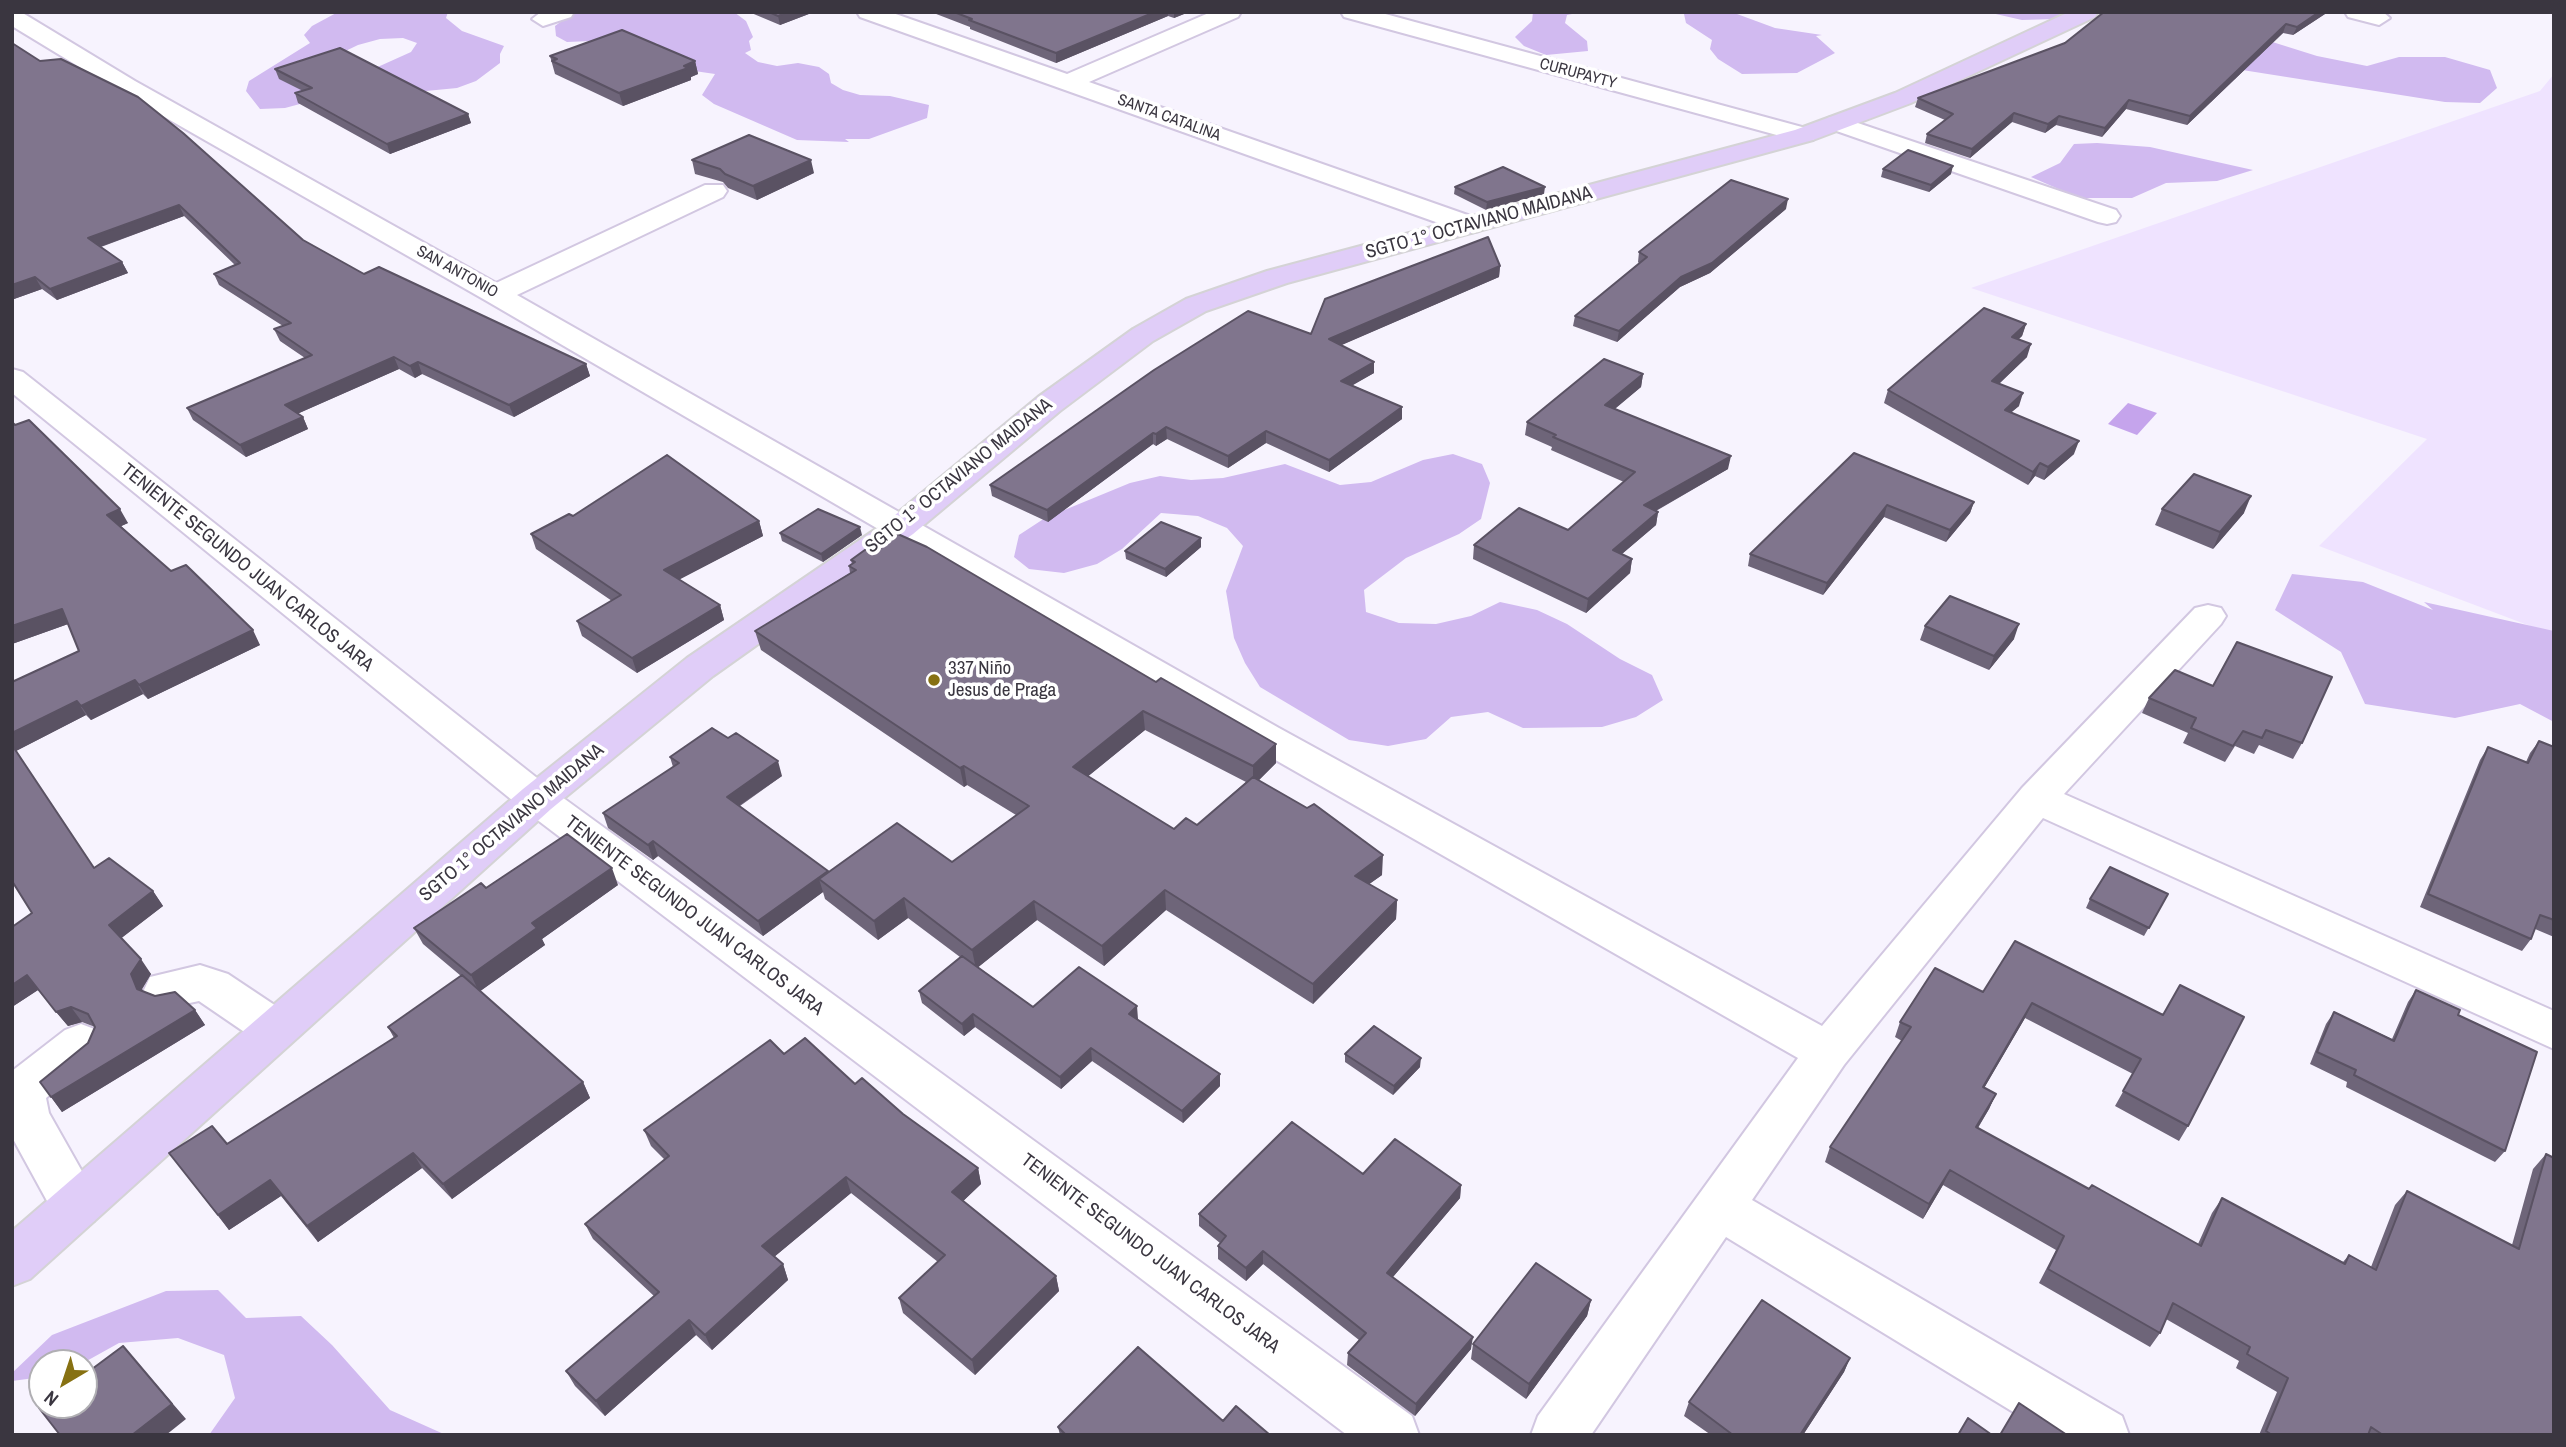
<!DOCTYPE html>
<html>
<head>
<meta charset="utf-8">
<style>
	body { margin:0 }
	#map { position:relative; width:2566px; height:1447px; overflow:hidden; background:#f7f3fe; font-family:"Archivo Narrow",sans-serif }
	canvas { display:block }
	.frame { position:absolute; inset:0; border:14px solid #3a3640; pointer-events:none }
	.north { position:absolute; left:28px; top:1349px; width:70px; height:70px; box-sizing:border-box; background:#fff; border:2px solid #b0afb3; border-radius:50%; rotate:219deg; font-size:19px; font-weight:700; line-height:28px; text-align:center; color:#3a3640 }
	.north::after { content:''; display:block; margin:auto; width:24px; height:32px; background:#877112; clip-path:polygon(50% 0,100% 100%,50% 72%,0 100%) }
</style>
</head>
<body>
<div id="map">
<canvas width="2566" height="1447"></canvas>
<div class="frame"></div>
<div class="north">N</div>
</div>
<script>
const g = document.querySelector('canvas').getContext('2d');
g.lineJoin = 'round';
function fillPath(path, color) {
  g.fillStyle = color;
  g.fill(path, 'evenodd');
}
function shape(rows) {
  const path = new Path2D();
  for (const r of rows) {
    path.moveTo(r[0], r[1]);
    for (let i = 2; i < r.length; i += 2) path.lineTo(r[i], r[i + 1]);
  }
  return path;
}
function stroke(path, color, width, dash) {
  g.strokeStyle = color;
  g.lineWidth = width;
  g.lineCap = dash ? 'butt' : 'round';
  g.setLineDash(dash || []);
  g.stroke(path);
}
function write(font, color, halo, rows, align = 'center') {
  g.font = font + ' "Archivo Narrow",sans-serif';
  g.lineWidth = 7;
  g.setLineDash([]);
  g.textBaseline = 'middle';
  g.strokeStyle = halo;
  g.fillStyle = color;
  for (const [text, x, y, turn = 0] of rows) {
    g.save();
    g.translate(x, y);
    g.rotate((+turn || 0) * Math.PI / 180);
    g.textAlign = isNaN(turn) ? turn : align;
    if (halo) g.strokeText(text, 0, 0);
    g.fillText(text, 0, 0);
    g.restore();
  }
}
fillPath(shape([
	[2554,74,2554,635,2319,546,2427,439,1971,288,2540,91]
]), '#efe3ff');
fillPath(shape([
	[338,12,448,12,446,18,462,31,504,46,500,54,500,63,476,81,457,88,405,93,371,70,411,52,417,43,403,38,380,39,358,45,306,70,311,101,285,108,260,109,246,91,249,81,310,43,304,35,312,26],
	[574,12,734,12,746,21,753,37,749,41,751,50,745,53,758,62,777,66,798,63,819,67,829,74,831,83,843,90,860,95,890,96,929,105,927,118,869,139,845,139,849,142,797,140,714,104,702,95,715,74,674,68,653,53,658,44,640,39,567,42,556,36,555,26],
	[1533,12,1582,12,1567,15,1565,23,1587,41,1588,51,1546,55,1524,46,1515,37,1532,21],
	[1690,12,1737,14,1775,28,1822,35,1816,36,1835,53,1797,73,1742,74,1718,59,1710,49,1712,40,1686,23,1684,14],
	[1987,12,2066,12,2066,13,2056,19,2022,20],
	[2231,29,2317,56,2367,66,2399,57,2445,57,2490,70,2497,88,2480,103,2445,102,2236,69],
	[2097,143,2150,147,2253,170,2217,181,2166,183,2132,198,2079,198,2031,177,2060,163,2074,144],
	[1453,454,1482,464,1490,483,1481,519,1459,534,1406,558,1364,590,1366,612,1399,623,1436,624,1471,616,1500,602,1537,610,1567,624,1620,659,1652,675,1663,700,1636,717,1602,727,1523,728,1488,712,1451,717,1426,739,1388,746,1349,740,1260,687,1245,663,1234,638,1226,591,1243,546,1227,528,1198,516,1161,513,1122,549,1097,564,1064,573,1029,569,1014,557,1019,535,1045,518,1130,483,1160,476,1191,480,1223,478,1285,464,1340,485,1371,482,1423,460],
	[2292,574,2363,582,2433,610,2424,602,2554,631,2554,722,2520,704,2455,718,2365,704,2341,652,2275,610],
	[218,1290,246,1318,301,1316,332,1345,390,1410,446,1435,209,1435,235,1398,224,1355,178,1338,119,1343,83,1363,42,1363,42,1377,12,1381,12,1373,52,1335,166,1291]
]), '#d1baf0');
fillPath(shape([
	[2128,403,2157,413,2137,435,2108,424]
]), '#c5a4ec');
const minor = shape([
	[12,12,21,12,135,81,496,283,705,185,723,185,727,191,723,197,517,295,1279,728,1822,1026,2022,788,2195,608,2208,605,2221,608,2226,616,2221,624,2064,794,2554,1011,2554,1049,2043,818,1844,1065,1752,1200,2122,1416,2129,1435,2051,1435,1726,1237,1591,1435,1531,1435,1538,1416,1798,1058,1251,746,485,300,119,91,12,26,12,12],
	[541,12,574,12,571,17,543,26,532,19,541,12],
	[857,12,890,12,1067,74,1211,12,1241,12,1238,17,1089,82,1479,219,1483,225,1479,231,1470,233,1461,231,860,17,857,12],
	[1341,12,1378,12,1813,130,1816,135,1813,140,1795,140,1344,17,1341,12],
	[2345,12,2383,12,2390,18,2379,25,2348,17,2345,12],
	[1837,116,2116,210,2120,216,2116,222,2107,224,2098,222,1828,128,1825,123,1828,118,1837,116],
	[12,369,23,372,551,789,1412,1416,1419,1435,1347,1435,523,809,12,393,12,369],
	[200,965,228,974,291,1016,298,1029,291,1042,275,1047,259,1042,199,1001,166,1008,150,1003,144,990,150,977,200,965],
	[81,1024,97,1030,104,1043,97,1056,46,1098,49,1113,101,1205,94,1221,76,1227,58,1221,12,1137,12,1071,65,1030,81,1024]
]);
const major = shape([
	[2069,12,2098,12,2095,17,1911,103,1813,140,1287,283,1206,311,1153,341,1060,411,913,534,713,676,551,809,30,1279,12,1286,12,1231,523,789,687,658,889,520,1038,397,1133,329,1186,299,1267,271,1795,130,1895,93,2069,12]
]);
stroke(minor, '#d2c7e1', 4);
stroke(major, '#d4d3d5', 4);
fillPath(minor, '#fff');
fillPath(major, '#e0cdf8');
fillPath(shape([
	[749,12,814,12,780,25],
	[931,12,1189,12,1174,18,1168,16,1056,63,970,29,970,27],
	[2328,12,2293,35,2283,33,2187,125,2126,109,2102,137,2056,125,2045,133,2012,122,1970,158,1925,143,1927,134,1945,120,1915,107,1918,98],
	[12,43,303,240,364,274,586,364,590,376,514,417,422,374,415,378,399,369,297,414,303,417,308,429,246,457,193,420,187,408,305,358,280,341,274,329,283,326,219,285,214,274,235,265,184,216,101,247,122,262,128,273,57,300,42,289,14,299,12,297],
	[550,56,695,61,698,74,691,77,691,80,623,106,555,74],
	[275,69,468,114,471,123,390,154,298,103,295,93,303,91,279,79],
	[692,160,814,173,757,200,728,188,723,182,695,174],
	[1883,169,1951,174,1929,192,1881,177],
	[1455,187,1544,194,1486,210,1454,194],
	[1786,209,1710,273,1680,287,1617,342,1573,326,1575,316,1639,263,1638,262,1639,252],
	[1500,266,1499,277,1341,345,1374,373,1352,385,1402,407,1402,419,1329,472,1266,443,1228,468,1167,439,1156,446,1153,444,1048,522,992,496,990,485,1311,334],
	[2026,324,2022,336,2018,339,2027,357,1999,384,2019,406,2011,412,2074,454,2044,480,2035,476,2028,485,1884,403,1888,390],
	[1643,374,1641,387,1614,409,1728,469,1656,511,1658,512,1656,525,1622,554,1632,559,1630,573,1586,613,1473,559,1474,545,1568,530,1624,482,1551,450,1552,447,1525,435,1527,422],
	[12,422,128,523,121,526,171,571,260,645,148,699,143,694,91,720,86,715,16,751,94,868,153,891,163,906,121,938,151,974,142,989,143,991,195,1010,205,1025,62,1112,51,1097,88,1043,95,1027,82,1022,68,1026,38,990,12,1007,12,927,32,913,12,881,12,682,79,651,68,624,12,644],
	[1854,453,1974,502,1970,513,1946,542,1884,517,1823,595,1748,566,1750,554],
	[2162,509,2244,513,2213,549,2155,525],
	[573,516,759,521,763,536,679,579,720,605,724,620,637,673,582,636,577,621,612,601,536,549,531,534],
	[780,533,862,535,823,562,782,541],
	[1201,547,1166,577,1126,559,1125,551],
	[851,560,1156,682,1276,744,1276,763,1259,780,1382,875,1369,884,1397,900,1396,919,1313,1004,1166,910,1104,966,1037,920,978,967,1033,1007,1137,1006,1137,1019,1220,1086,1183,1123,1092,1061,1061,1089,975,1027,964,1036,922,1003,919,991,960,957,908,918,878,940,825,899,823,892,763,936,658,856,653,860,608,828,603,813,673,767,670,757,782,776,740,806,828,871,829,872,952,862,1016,815,967,785,964,787,761,650,755,631,850,573,849,566,852,564],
	[1145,730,1246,782,1197,825,1174,829,1088,776],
	[1925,626,2014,639,1989,670,1920,640],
	[2175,670,2302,743,2293,759,2259,745,2254,754,2235,746,2225,762,2183,743,2188,733,2142,713,2149,698],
	[2539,741,2554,747,2554,937,2535,929,2531,939,2522,951,2420,907,2480,760,2488,747,2526,762,2530,753],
	[618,885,542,939,545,945,480,991,583,1082,590,1098,452,1199,422,1168,318,1242,281,1196,229,1230,169,1153,227,1144,394,1038,388,1027,461,976,423,944,414,928,486,888],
	[2168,894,2144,936,2086,908,2090,899],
	[2416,990,2458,1015,2505,1151,2495,1162,2346,1087,2347,1082,2310,1064,2326,1024,2334,1012,2392,1039,2408,1002],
	[1983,992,2163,1015,2188,1126,2179,1141,2115,1106,2133,1074,2025,1018,1984,1088,1996,1094,1989,1109,1978,1128,2089,1189,2198,1244,2212,1213,2222,1198,2343,1262,2349,1255,2371,1267,2395,1205,2407,1191,2512,1245,2533,1169,2546,1154,2554,1435,2259,1435,2277,1392,2236,1368,2239,1361,2166,1319,2160,1333,2150,1347,2039,1283,2056,1250,1943,1185,1923,1219,1825,1162,1830,1147,1902,1041,1895,1037,1900,1022],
	[784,1054,855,1084,903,1114,978,1168,981,1184,963,1201,1056,1276,1059,1291,975,1375,903,1313,899,1298,938,1262,851,1193,774,1257,783,1264,788,1280,712,1350,696,1335,605,1416,575,1386,566,1371,654,1296,593,1239,585,1224,665,1160,651,1146,644,1130],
	[1345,1054,1420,1067,1393,1095,1345,1062],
	[1363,1174,1461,1185,1460,1198,1393,1277,1471,1349,1415,1416,1347,1365,1348,1353,1359,1340,1263,1264,1246,1281,1218,1259,1218,1246,1220,1243,1199,1226,1199,1214],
	[1591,1300,1587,1316,1526,1399,1471,1359,1473,1344],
	[1850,1358,1844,1372,1803,1435,1711,1435,1684,1416,1689,1402],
	[1223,1421,1270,1435,1060,1435,1058,1427]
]), '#6e6579');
fillPath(shape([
	[788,12,814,12,780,25,778,16],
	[1155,12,1168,12,1168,16,1056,63,1056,53],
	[1174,12,1189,12,1174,18],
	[2319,12,2328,12,2293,35,2297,27],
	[2286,24,2283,33,2187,125,2190,116],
	[695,61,698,74,691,77,691,80,623,106,619,93],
	[2129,100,2126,109,2102,137,2105,128],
	[2014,113,2012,122,1970,158,1972,149],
	[468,114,471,123,390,154,387,144],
	[2059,116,2056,125,2045,133,2048,124],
	[811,160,814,173,757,200,753,186],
	[1953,166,1951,174,1929,192,1931,185],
	[1545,187,1544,194,1486,210,1487,202],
	[1788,199,1786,209,1710,273,1680,287,1617,342,1619,331,1681,277],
	[179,205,184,216,94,249,88,238],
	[122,262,128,273,57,300,50,289],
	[1500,266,1499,277,1328,351,1329,339],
	[35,277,42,289,14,299,12,295,12,285],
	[2026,324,2022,336,2008,350,2012,337],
	[2031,344,2027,357,1988,394,1992,381],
	[394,357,399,369,290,417,285,405],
	[418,362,422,374,415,378,410,366],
	[1374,362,1374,373,1341,392,1341,381],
	[586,364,590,376,514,417,509,405],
	[1643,374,1641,387,1603,419,1605,405],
	[2023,393,2019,406,2000,422,2005,410],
	[1402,407,1402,419,1329,472,1329,460],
	[303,417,308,429,246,457,240,445],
	[1166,427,1167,439,1156,446,1156,434],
	[1266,431,1266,443,1228,468,1228,456],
	[1153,433,1153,444,1048,522,1047,510],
	[2079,441,2074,454,2044,480,2048,467],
	[1731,456,1728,469,1641,519,1644,505],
	[2040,463,2035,476,2028,485,2033,472],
	[2251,496,2244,513,2213,549,2220,532],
	[1974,502,1970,513,1946,542,1950,530],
	[1887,505,1884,517,1823,595,1827,583],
	[120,509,128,523,115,529,107,515],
	[1658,512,1656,525,1610,564,1613,550],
	[759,521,763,536,669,585,664,570],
	[860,527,862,535,823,562,821,554],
	[1201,538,1201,547,1166,577,1165,569],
	[1632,559,1630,573,1586,613,1588,599],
	[720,605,724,620,637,673,632,658],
	[62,609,71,623,12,644,12,626],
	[2019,624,2014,639,1989,670,1994,656],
	[253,630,260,645,148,699,139,685],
	[135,680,143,694,91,720,81,706],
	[77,701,86,715,16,751,12,745,12,733],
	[1143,711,1145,730,1075,787,1073,767],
	[1276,744,1276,763,1253,786,1253,766],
	[778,761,782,776,731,811,727,797],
	[964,766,967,785,964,787,960,768],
	[653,841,658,856,653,860,648,845],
	[1383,855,1382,875,1354,895,1355,876],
	[612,868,618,885,542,939,545,945,479,992,471,975,532,923],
	[828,871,832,885,819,879,823,892,763,936,758,921],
	[1165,890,1166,910,1104,966,1102,946],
	[153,891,163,906,119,940,109,925],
	[904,898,908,918,878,940,874,921],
	[1397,900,1396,919,1313,1004,1313,984],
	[1034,901,1037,920,976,969,972,950],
	[141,959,151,974,142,989,148,1004,137,989,131,974],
	[27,975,38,990,12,1007,12,985],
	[2032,1003,2025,1018,1976,1102,1983,1087],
	[1137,1006,1138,1019,1130,1026,1129,1014],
	[71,1007,82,1022,68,1026,56,1012],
	[195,1010,205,1025,62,1112,51,1097],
	[973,1014,975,1027,964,1036,962,1024],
	[1091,1048,1092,1061,1061,1089,1060,1077],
	[1421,1058,1420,1067,1393,1095,1394,1086],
	[1220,1074,1220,1086,1183,1123,1182,1111],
	[583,1082,590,1098,452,1199,443,1184],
	[1996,1094,1989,1109,1969,1142,1976,1127],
	[413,1153,422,1168,318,1242,307,1226],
	[978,1168,981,1184,956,1208,952,1192],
	[1950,1170,1943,1185,1923,1219,1929,1204],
	[846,1177,851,1193,768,1262,762,1246],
	[270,1180,281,1196,229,1230,218,1215],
	[1461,1185,1460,1198,1386,1285,1387,1273],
	[1263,1251,1263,1264,1246,1281,1246,1268],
	[783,1264,788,1280,712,1350,705,1335],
	[1056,1276,1059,1291,975,1375,972,1360],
	[1591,1300,1587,1316,1526,1399,1529,1384],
	[689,1320,696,1335,605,1416,596,1401],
	[1473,1337,1471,1349,1415,1416,1416,1404],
	[123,1346,186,1419,166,1435,132,1435],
	[1850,1358,1844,1372,1803,1435,1800,1435]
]), '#5a5263');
const building = shape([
	[769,12,788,12,778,16,769,12],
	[954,12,1155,12,1056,53,969,20,972,19,954,12],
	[2104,12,2319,12,2297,27,2286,24,2190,116,2129,100,2105,128,2059,116,2048,124,2014,113,1972,149,1927,134,1953,114,1918,98,2065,43,2104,12],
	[622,30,695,61,684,66,688,68,619,93,552,61,557,59,550,56,622,30],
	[12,43,40,61,61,59,138,97,183,133,303,240,364,274,379,267,586,364,509,405,418,362,410,366,394,357,285,405,303,417,240,445,187,408,312,355,274,329,291,323,214,274,240,263,179,205,88,238,122,262,50,289,35,277,12,285,12,43],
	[340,48,468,114,387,144,295,93,312,88,275,69,340,48],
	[749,135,811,160,753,186,725,174,720,169,692,160,749,135],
	[1908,150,1953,166,1931,185,1883,169,1908,150],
	[1503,167,1545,187,1487,202,1455,187,1503,167],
	[1731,180,1788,199,1712,263,1681,277,1619,331,1575,316,1647,257,1639,252,1731,180],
	[1488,237,1500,266,1329,339,1374,362,1341,381,1402,407,1329,460,1266,431,1228,456,1166,427,1156,434,1153,433,1047,510,990,485,1154,370,1248,311,1311,334,1325,299,1488,237],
	[1984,308,2026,324,2012,337,2031,344,1992,381,2023,393,2005,410,2079,441,2048,467,2040,463,2033,472,1888,390,1984,308],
	[1604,359,1643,374,1605,405,1731,456,1644,505,1658,512,1613,550,1632,559,1588,599,1474,545,1519,508,1568,530,1635,472,1553,437,1556,435,1527,422,1604,359],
	[29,420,120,509,107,515,171,571,186,565,253,630,139,685,135,680,81,706,77,701,12,733,12,682,79,651,62,609,12,626,12,422,15,425,29,420],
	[1854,453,1974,502,1950,530,1887,505,1827,583,1750,554,1854,453],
	[667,455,759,521,664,570,720,605,632,658,577,621,621,595,531,534,569,514,573,516,667,455],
	[2194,474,2251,496,2220,532,2162,509,2194,474],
	[818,509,860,527,821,554,780,533,818,509],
	[1161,522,1201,538,1165,569,1125,551,1161,522],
	[891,531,927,547,1156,682,1161,678,1276,744,1253,766,1143,711,1073,767,1174,829,1186,818,1197,825,1253,777,1307,808,1314,804,1383,855,1355,876,1397,900,1313,984,1165,890,1102,946,1034,901,972,950,904,898,874,921,819,879,897,823,952,862,1029,806,964,766,960,768,755,631,856,570,849,566,855,562,851,560,891,531],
	[1950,596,2019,624,1994,656,1925,626,1950,596],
	[2237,642,2332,677,2302,743,2266,730,2262,738,2243,731,2233,746,2191,728,2196,718,2149,698,2175,670,2213,686,2237,642],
	[712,728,728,738,736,733,778,761,727,797,828,871,758,921,653,841,648,845,603,813,679,763,670,757,712,728],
	[2539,741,2554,747,2554,920,2540,915,2531,939,2428,894,2488,747,2528,763,2539,741],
	[12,745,94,868,109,858,153,891,109,925,141,959,131,974,137,989,155,996,175,992,195,1010,51,1097,40,1082,88,1043,95,1027,88,1014,71,1007,56,1012,27,975,12,985,12,927,32,913,12,881,12,745],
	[567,834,612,868,532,923,537,928,471,975,414,928,481,883,486,888,567,834],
	[2110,867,2168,894,2149,928,2090,899,2110,867],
	[2015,941,2163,1015,2180,985,2244,1017,2188,1126,2123,1091,2141,1059,2032,1003,1983,1087,1996,1094,1976,1127,2089,1189,2092,1185,2201,1246,2222,1198,2345,1264,2349,1255,2376,1270,2407,1191,2519,1249,2546,1154,2554,1158,2554,1435,2383,1435,2371,1427,2368,1435,2272,1435,2266,1431,2288,1378,2247,1354,2250,1347,2173,1303,2160,1333,2048,1269,2064,1236,1950,1170,1929,1204,1830,1147,1911,1027,1900,1022,1935,968,1983,992,2015,941],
	[962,956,1033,1007,1079,967,1137,1006,1129,1014,1220,1074,1182,1111,1091,1048,1060,1077,973,1014,962,1024,919,991,962,956],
	[462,975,583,1082,443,1184,413,1153,307,1226,270,1180,218,1215,169,1153,212,1126,227,1144,397,1036,388,1027,462,975],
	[2416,990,2460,1010,2458,1015,2537,1052,2505,1151,2354,1075,2356,1070,2317,1052,2334,1012,2394,1041,2416,990],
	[1374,1026,1421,1058,1394,1086,1345,1054,1374,1026],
	[805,1038,855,1084,862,1078,903,1114,978,1168,952,1192,1056,1276,972,1360,899,1298,945,1255,846,1177,762,1246,783,1264,705,1335,689,1320,596,1401,566,1371,659,1292,585,1224,669,1156,644,1130,770,1040,784,1054,805,1038],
	[1292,1122,1363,1174,1395,1139,1461,1185,1387,1273,1473,1337,1416,1404,1348,1353,1366,1333,1263,1251,1246,1268,1218,1246,1226,1236,1199,1214,1292,1122],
	[1536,1263,1591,1300,1529,1384,1473,1344,1536,1263],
	[1762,1300,1850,1358,1800,1435,1733,1435,1689,1402,1762,1300],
	[123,1346,172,1404,132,1435,60,1435,39,1408,43,1405,84,1405,84,1375,123,1346],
	[1138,1347,1223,1421,1236,1406,1270,1435,1066,1435,1058,1427,1138,1347],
	[2019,1403,2067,1435,2000,1435,2019,1403],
	[1968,1418,1992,1435,1958,1435,1968,1418]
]);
fillPath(building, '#80758d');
stroke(building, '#5a5263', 2);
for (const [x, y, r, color] of [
	[934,680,7,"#877112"]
]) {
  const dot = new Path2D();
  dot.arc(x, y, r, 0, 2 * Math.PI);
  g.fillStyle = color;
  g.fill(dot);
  stroke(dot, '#fff', 2.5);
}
write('16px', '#3a3640', '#fff', [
	["CURUPAYTY",1578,74,15],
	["SANTA CATALINA",1169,118,20],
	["SAN ANTONIO",457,272,29]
]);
write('19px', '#3a3640', '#fff', [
	["SGTO 1° OCTAVIANO MAIDANA",1479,223,-15],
	["SGTO 1° OCTAVIANO MAIDANA",959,476,-39],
	["TENIENTE SEGUNDO JUAN CARLOS JARA",247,568,39],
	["SGTO 1° OCTAVIANO MAIDANA",512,823,-40],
	["TENIENTE SEGUNDO JUAN CARLOS JARA",694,916,37],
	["TENIENTE SEGUNDO JUAN CARLOS JARA",1150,1254,37]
]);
write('19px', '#3a3640', '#fff', [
	["337 Niño",948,669],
	["Jesus de Praga",948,691]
], 'left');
</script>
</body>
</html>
